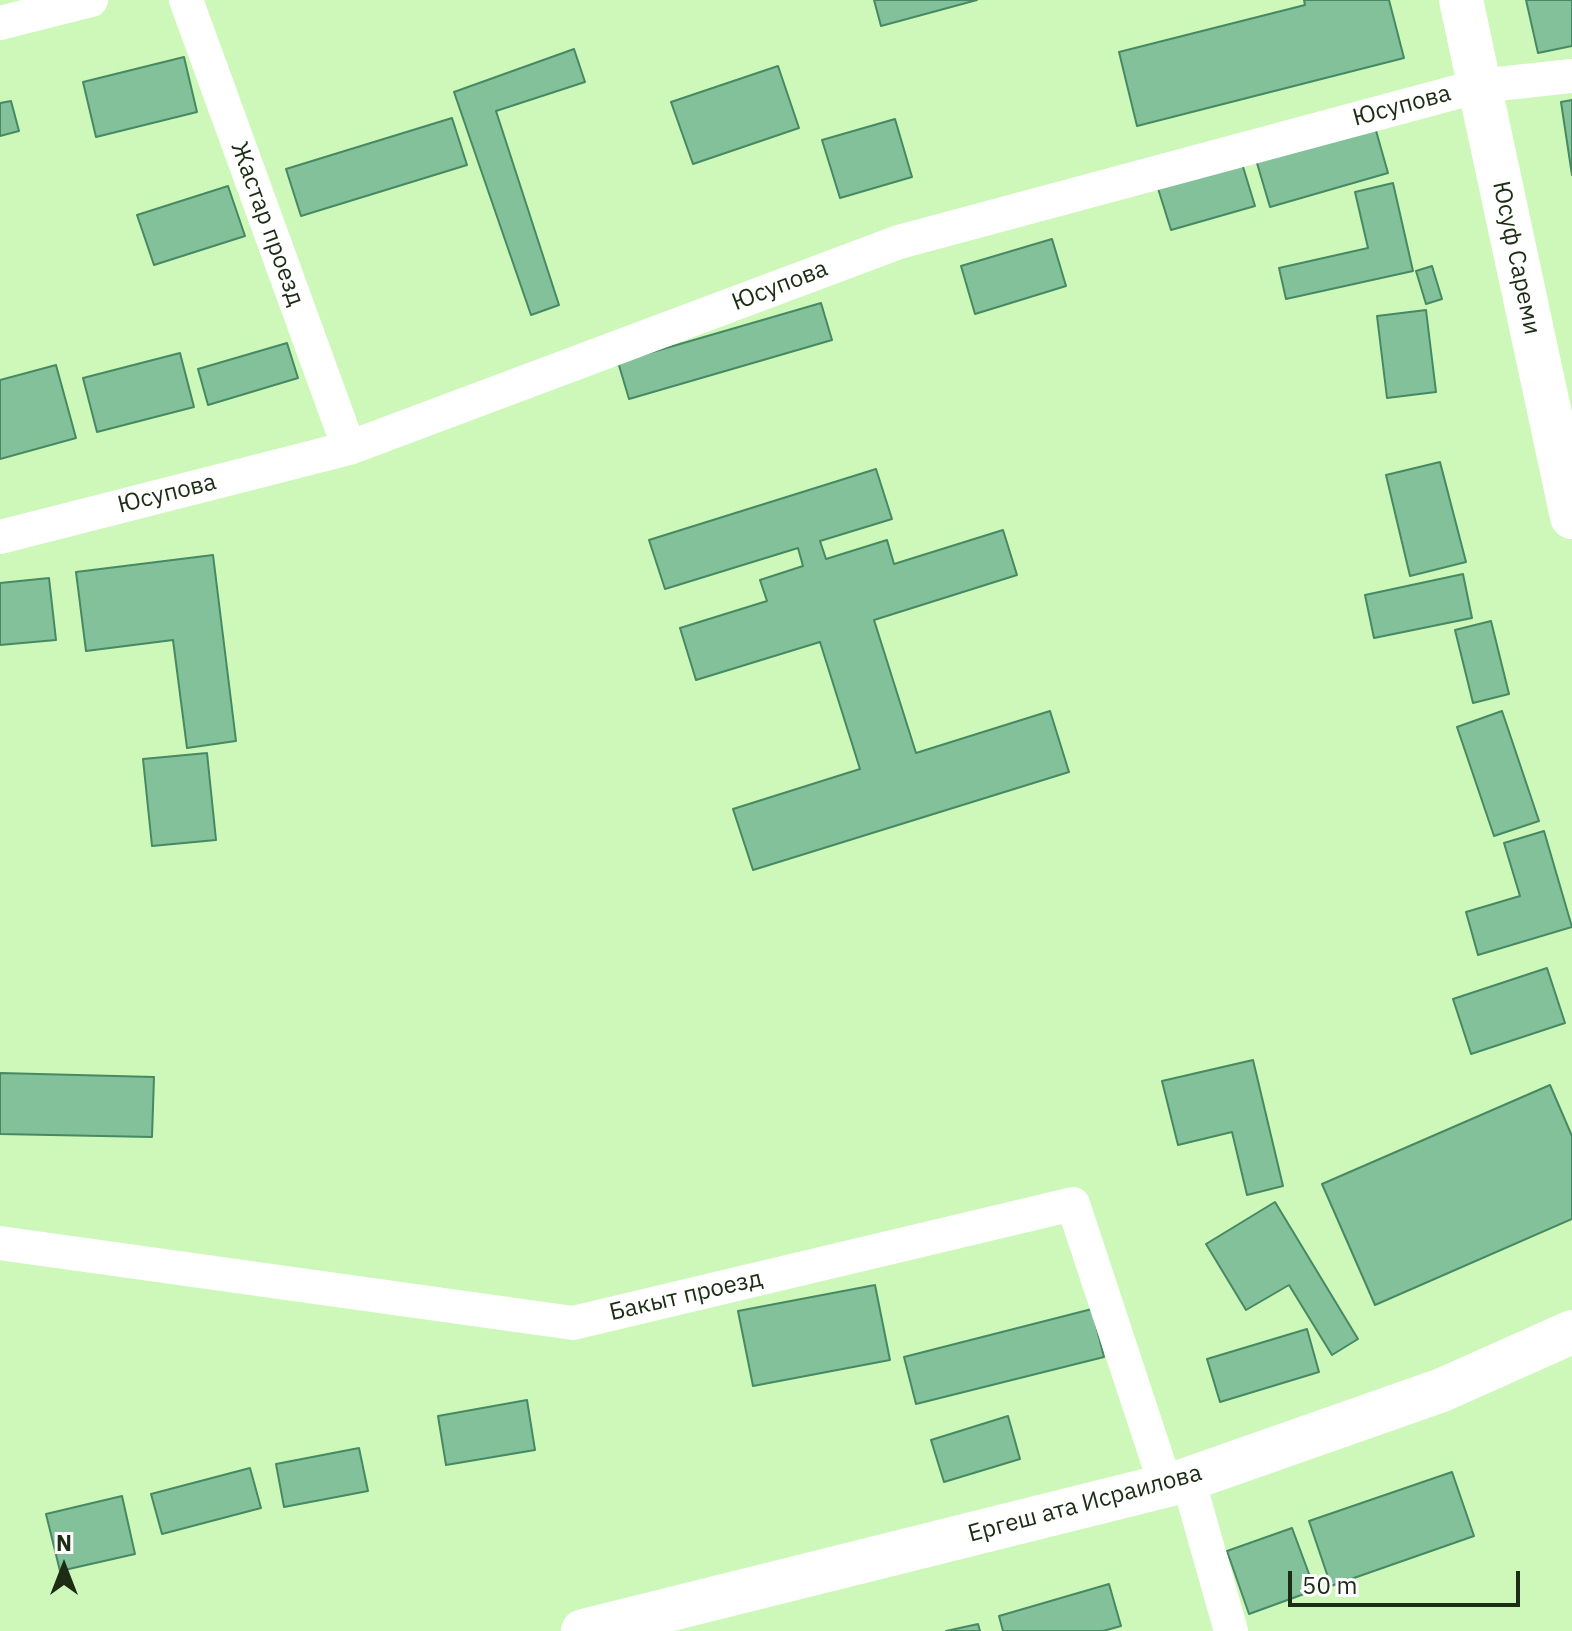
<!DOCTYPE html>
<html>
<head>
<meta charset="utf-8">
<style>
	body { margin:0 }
	#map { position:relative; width:1572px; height:1631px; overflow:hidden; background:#cdf8ba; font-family:"IBM Plex Sans",sans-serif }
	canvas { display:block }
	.north { position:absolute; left:24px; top:1527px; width:80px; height:80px; -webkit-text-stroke:6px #fff; paint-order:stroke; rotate:0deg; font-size:22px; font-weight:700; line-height:32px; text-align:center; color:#1d2d15 }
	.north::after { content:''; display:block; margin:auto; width:28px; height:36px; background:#1d2d15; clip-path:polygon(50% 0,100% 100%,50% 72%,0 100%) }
	.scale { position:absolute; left:1288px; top:1571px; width:232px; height:36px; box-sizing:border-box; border:4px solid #1d2d15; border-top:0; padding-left:10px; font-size:24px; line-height:28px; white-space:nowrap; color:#1d2d15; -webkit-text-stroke:6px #fff; paint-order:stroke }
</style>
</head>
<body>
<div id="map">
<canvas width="1572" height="1631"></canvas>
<div class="north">N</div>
<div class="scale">50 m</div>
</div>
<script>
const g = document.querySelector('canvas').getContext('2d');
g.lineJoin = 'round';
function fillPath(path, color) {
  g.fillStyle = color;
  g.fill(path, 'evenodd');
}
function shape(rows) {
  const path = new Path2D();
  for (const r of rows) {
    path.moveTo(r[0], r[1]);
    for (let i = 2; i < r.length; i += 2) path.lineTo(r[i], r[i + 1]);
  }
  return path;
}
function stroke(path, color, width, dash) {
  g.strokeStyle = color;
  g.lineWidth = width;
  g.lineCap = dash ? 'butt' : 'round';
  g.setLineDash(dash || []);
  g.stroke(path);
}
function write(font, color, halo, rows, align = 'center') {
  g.font = font + ' "IBM Plex Sans",sans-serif';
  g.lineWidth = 8;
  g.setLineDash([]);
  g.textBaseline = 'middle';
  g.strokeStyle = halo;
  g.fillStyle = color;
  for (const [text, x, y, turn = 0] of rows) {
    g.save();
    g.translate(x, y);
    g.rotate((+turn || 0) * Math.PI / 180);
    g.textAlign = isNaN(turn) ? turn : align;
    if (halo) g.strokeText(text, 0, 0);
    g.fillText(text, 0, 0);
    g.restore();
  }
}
const building = shape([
	[874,0,977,0,881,26,874,0],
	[1304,0,1389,0,1404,58,1137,126,1119,52,1305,5,1304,0],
	[1526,0,1572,0,1572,46,1538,53,1526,0],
	[574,49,585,82,496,111,559,305,531,315,454,92,574,49],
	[184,57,197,112,96,137,83,82,184,57],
	[778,66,799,128,693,164,671,102,778,66],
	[1572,100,1572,175,1561,102,1572,100],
	[11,101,19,131,0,136,0,103,11,101],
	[452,118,467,165,301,216,286,169,452,118],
	[895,119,912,177,840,198,822,140,895,119],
	[1373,120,1388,173,1270,207,1254,153,1373,120],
	[1240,157,1255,206,1171,230,1156,182,1240,157],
	[1393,183,1413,271,1286,299,1279,268,1368,248,1355,192,1393,183],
	[228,186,245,236,154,265,137,215,228,186],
	[1052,239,1066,286,975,314,961,266,1052,239],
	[1432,266,1442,299,1426,304,1416,271,1432,266],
	[821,303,832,340,629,399,618,362,821,303],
	[1426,310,1436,392,1387,398,1377,316,1426,310],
	[287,343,298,378,208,405,198,369,287,343],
	[180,353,194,407,97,432,83,378,180,353],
	[56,365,76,438,0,459,0,380,56,365],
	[1440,462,1466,562,1410,576,1386,475,1440,462],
	[876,469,892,519,820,541,826,559,887,540,894,564,1003,530,1017,575,874,620,916,753,1050,711,1069,772,753,870,733,809,860,769,820,642,696,680,680,628,767,601,760,580,803,566,798,548,665,589,649,540,876,469],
	[213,555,236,741,187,748,173,640,86,651,76,572,213,555],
	[1463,574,1472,618,1374,638,1365,595,1463,574],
	[49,578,56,640,0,645,0,583,49,578],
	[1491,621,1509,694,1473,703,1455,630,1491,621],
	[1502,711,1539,821,1494,836,1457,727,1502,711],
	[207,753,216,840,152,846,143,759,207,753],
	[1544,831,1572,927,1478,955,1466,912,1520,896,1504,843,1544,831],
	[1547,968,1565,1023,1471,1054,1453,999,1547,968],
	[1253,1060,1283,1186,1247,1195,1232,1132,1178,1145,1162,1081,1253,1060],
	[0,1073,154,1077,152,1137,0,1134,0,1073],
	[1550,1085,1572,1136,1572,1219,1375,1305,1322,1184,1550,1085],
	[1275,1202,1358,1339,1332,1355,1289,1285,1246,1310,1206,1244,1275,1202],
	[875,1285,890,1360,753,1386,738,1311,875,1285],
	[1092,1309,1104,1357,916,1404,904,1357,1092,1309],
	[1307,1329,1319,1372,1220,1402,1207,1359,1307,1329],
	[527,1400,535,1450,446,1465,438,1416,527,1400],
	[1008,1416,1020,1459,944,1482,931,1440,1008,1416],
	[359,1448,368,1491,284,1507,276,1464,359,1448],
	[250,1468,261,1508,162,1534,151,1494,250,1468],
	[1452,1472,1474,1536,1331,1586,1309,1521,1452,1472],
	[122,1496,135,1554,60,1571,46,1514,122,1496],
	[1292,1528,1315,1590,1249,1614,1227,1551,1292,1528],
	[1109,1584,1121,1626,1103,1631,1003,1631,999,1616,1109,1584],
	[978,1624,980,1631,946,1631,978,1624]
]);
fillPath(building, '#82c19a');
stroke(building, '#468962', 2);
stroke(shape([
	[186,0,349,448],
	[0,23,91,0],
	[0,537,349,448,899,242,1479,86,1572,76],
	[0,1243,573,1323,1073,1204,1166,1486],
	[1188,1479,1231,1631]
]), '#fff', 34);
stroke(shape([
	[1461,0,1572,517],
	[583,1631,1180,1482,1442,1390,1572,1332]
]), '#fff', 44);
write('24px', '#1d2d15', '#fff', [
	["Юсупова",1402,106,-15],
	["Жастар проезд",267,224,70],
	["Юсуф Сареми",1516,258,78],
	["Юсупова",780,286,-21],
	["Юсупова",167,494,-14],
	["Бакыт проезд",686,1296,-13],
	["Ергеш ата Исраилова",1085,1504,-15]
]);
</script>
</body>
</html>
